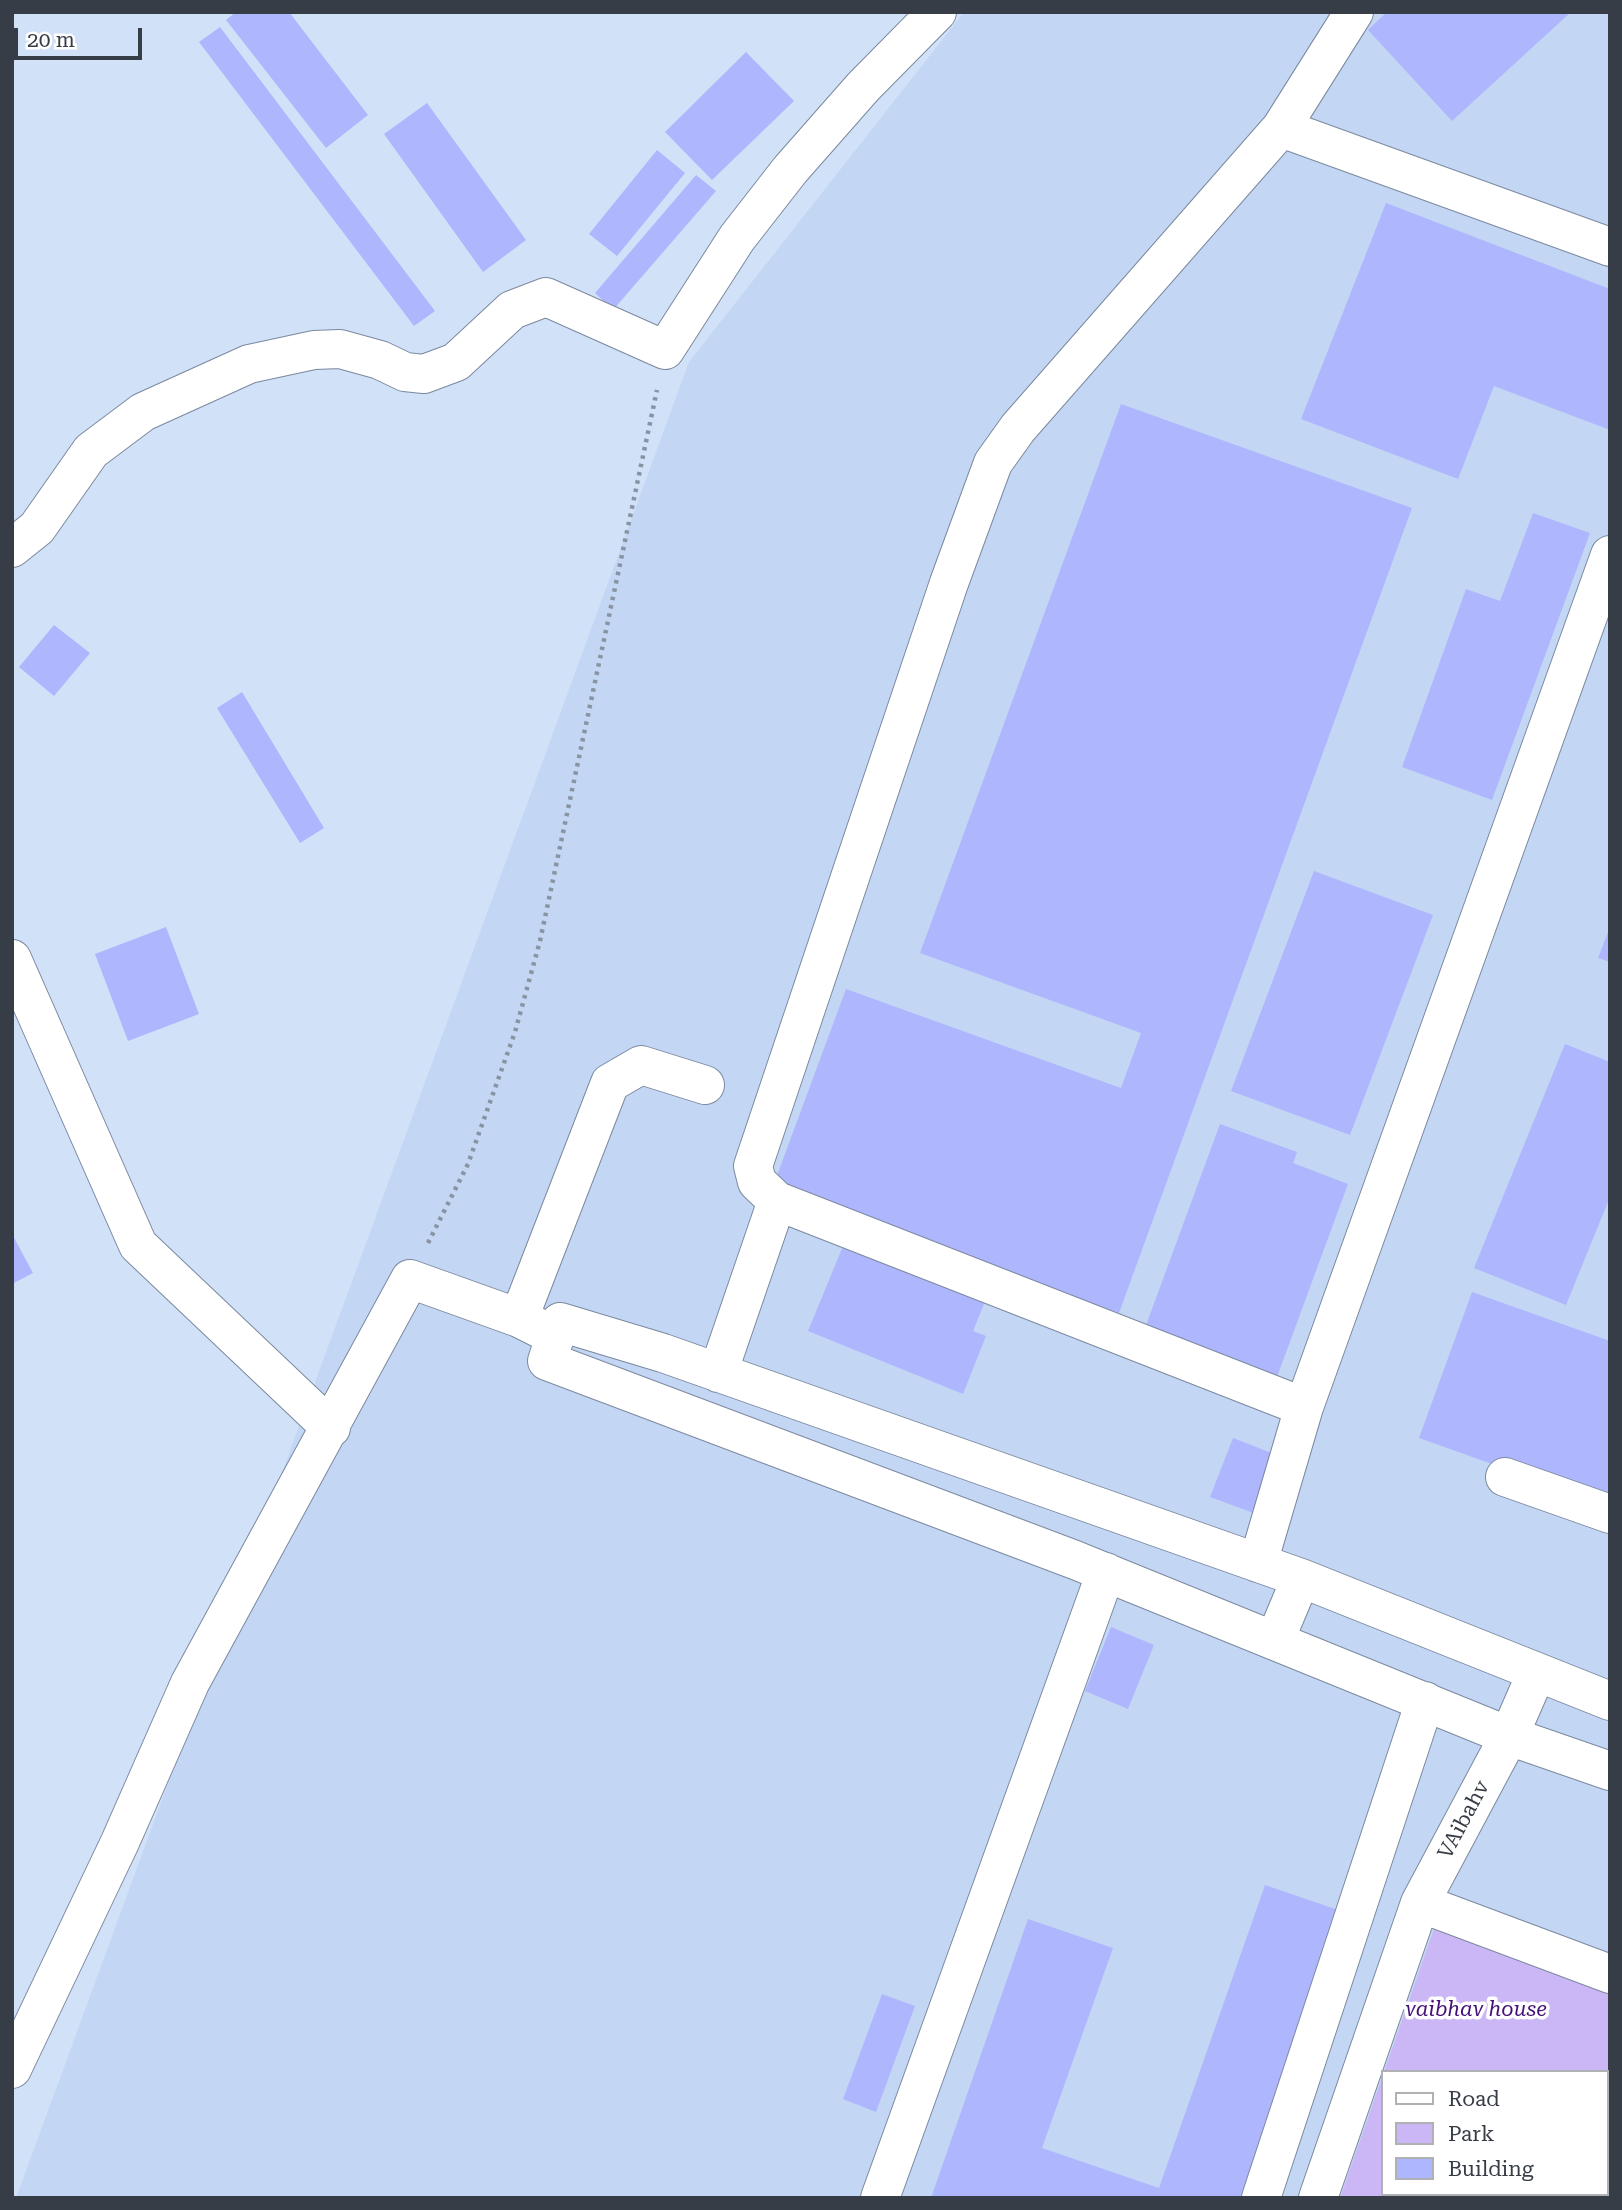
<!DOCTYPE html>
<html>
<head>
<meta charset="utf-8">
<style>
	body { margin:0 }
	#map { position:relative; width:1622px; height:2210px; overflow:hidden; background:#d1e1f8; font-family:"Roboto Serif",serif }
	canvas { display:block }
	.frame { position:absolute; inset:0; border:14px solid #373d46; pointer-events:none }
	.legend { position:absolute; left:1381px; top:2070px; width:228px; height:126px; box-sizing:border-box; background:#fff; border:2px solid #afb1b5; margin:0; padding:9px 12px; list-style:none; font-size:21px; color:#373d46 }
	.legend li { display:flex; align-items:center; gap:14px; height:35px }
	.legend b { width:35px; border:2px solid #afb1b5 }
	.scale { position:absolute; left:14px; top:28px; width:128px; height:32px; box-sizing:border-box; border:4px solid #373d46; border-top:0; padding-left:9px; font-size:21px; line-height:24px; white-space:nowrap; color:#373d46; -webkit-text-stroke:5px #fff; paint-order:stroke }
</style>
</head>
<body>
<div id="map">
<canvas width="1622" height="2210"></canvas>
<div class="frame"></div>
<ul class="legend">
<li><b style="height:9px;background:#fff"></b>Road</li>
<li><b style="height:19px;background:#cbb7f6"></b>Park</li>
<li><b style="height:19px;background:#aeb6fe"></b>Building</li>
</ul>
<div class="scale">20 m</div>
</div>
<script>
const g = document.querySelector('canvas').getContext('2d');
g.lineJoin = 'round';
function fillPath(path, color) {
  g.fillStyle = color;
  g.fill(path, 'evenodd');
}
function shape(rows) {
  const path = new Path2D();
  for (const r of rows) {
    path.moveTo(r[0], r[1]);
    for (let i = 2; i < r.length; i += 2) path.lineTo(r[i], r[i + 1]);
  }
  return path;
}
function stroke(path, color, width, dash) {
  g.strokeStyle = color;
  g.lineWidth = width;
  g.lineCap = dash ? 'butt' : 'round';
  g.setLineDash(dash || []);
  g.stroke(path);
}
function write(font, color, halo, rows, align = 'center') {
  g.font = font + ' "Roboto Serif",serif';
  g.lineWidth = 7;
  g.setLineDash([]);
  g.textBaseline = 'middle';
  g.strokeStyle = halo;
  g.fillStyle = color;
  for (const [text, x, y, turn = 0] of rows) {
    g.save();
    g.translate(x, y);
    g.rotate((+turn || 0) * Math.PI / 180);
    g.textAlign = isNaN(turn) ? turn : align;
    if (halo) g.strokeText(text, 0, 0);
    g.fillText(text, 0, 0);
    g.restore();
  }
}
fillPath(shape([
	[964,12,1610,12,1610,2198,16,2198,689,362],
	[1382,2072,1606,2072,1606,2194,1382,2194]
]), '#c3d7f4');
fillPath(shape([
	[1434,1929,1610,1990,1610,2198,1340,2198,1382,2078,1382,2194,1606,2194,1606,2072,1384,2072]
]), '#cbb7f6');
fillPath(shape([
	[236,12,289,12,368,115,326,148,226,20],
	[1387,12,1571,12,1452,121,1368,30],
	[220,27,435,311,414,326,199,42],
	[746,52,794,101,712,180,665,132],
	[427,103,526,240,483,272,384,134],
	[657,150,685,173,617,256,589,234],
	[696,175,716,191,613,310,595,293],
	[1386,203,1610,289,1610,430,1494,386,1458,479,1301,419],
	[1121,404,1412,508,1119,1313,772,1189,846,989,1121,1088,1141,1033,920,953],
	[1533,513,1590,533,1492,800,1402,767,1466,589,1500,601],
	[54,625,90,653,54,696,19,667],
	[242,692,324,828,300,843,217,708],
	[1314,871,1433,915,1350,1135,1231,1091],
	[166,927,199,1014,128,1041,95,954],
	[1610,927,1610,962,1598,958],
	[1565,1044,1610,1062,1610,1197,1566,1305,1474,1268],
	[1220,1124,1297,1152,1293,1163,1348,1184,1277,1377,1145,1328],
	[12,1234,33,1273,12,1284],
	[848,1234,989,1292,973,1331,986,1336,963,1394,808,1331],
	[1472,1292,1610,1341,1610,1506,1419,1438],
	[1233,1438,1282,1457,1259,1515,1210,1497],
	[1111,1627,1154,1645,1128,1709,1085,1691],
	[1265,1885,1344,1912,1244,2198,931,2198,1028,1919,1113,1948,1042,2148,1159,2188],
	[882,1994,915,2006,876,2112,843,2099]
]), '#aeb6fe');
const minor = shape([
	[1281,128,1354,12],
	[12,548,37,528,91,451,143,412,249,364,314,350,340,349,380,360,405,372,424,374,456,362,512,310,546,297,665,350,737,238,790,170,863,87,937,12],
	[12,959,138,1245,331,1428],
	[519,1318,610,1083,641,1065,705,1085],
	[718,1373,777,1201],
	[1304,1407,777,1201,757,1182,753,1166,949,583,993,463,1018,428,1281,128,1610,247],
	[1505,1477,1610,1514],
	[1258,1563,1304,1407,1610,555],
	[1275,1640,1301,1578],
	[1610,1701,1301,1578,663,1353,560,1322,547,1361,1075,1560,1509,1736,1610,1771],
	[1420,1903,1509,1736,1536,1674],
	[12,2069,120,1842,190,1683,410,1279,519,1318,555,1336],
	[880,2198,1106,1572],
	[1261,2198,1425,1701],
	[1318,2198,1420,1903,1610,1974]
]);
stroke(minor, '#7b899f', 40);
stroke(shape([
	[428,1243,468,1164,515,1032,540,941,657,390]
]), '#8893a3', 4.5, [3.5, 5]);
stroke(minor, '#fff', 38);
write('21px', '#373d46', '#fff', [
	["VAibahv",1464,1820,-62]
]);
write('italic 21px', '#441179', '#fff', [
	["vaibhav house",1476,2010]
]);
</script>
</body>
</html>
